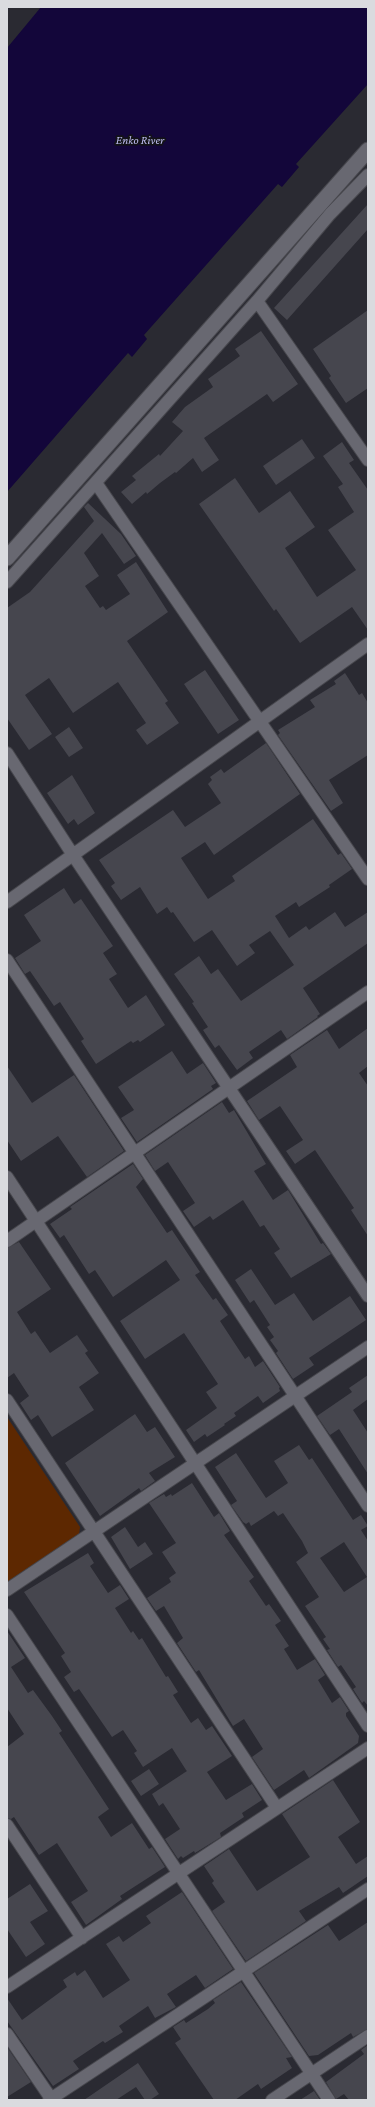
<!DOCTYPE html>
<html>
<head>
<meta charset="utf-8">
<style>
	body { margin:0 }
	#map { position:relative; width:375px; height:2107px; overflow:hidden; background:#2a2a32; font-family:"Crimson Pro",serif }
	canvas { display:block }
	.frame { position:absolute; inset:0; border:8px solid #dadbdf; pointer-events:none }
</style>
</head>
<body>
<div id="map">
<canvas width="375" height="2107"></canvas>
<div class="frame"></div>
</div>
<script>
const g = document.querySelector('canvas').getContext('2d');
g.lineJoin = 'round';
function fillPath(path, color) {
  g.fillStyle = color;
  g.fill(path, 'evenodd');
}
function shape(rows) {
  const path = new Path2D();
  for (const r of rows) {
    path.moveTo(r[0], r[1]);
    for (let i = 2; i < r.length; i += 2) path.lineTo(r[i], r[i + 1]);
  }
  return path;
}
function stroke(path, color, width, dash) {
  g.strokeStyle = color;
  g.lineWidth = width;
  g.lineCap = dash ? 'butt' : 'round';
  g.setLineDash(dash || []);
  g.stroke(path);
}
function write(font, color, halo, rows, align = 'center') {
  g.font = font + ' "Crimson Pro",serif';
  g.lineWidth = 3.5;
  g.setLineDash([]);
  g.textBaseline = 'middle';
  g.strokeStyle = halo;
  g.fillStyle = color;
  for (const [text, x, y, turn = 0] of rows) {
    g.save();
    g.translate(x, y);
    g.rotate((+turn || 0) * Math.PI / 180);
    g.textAlign = isNaN(turn) ? turn : align;
    if (halo) g.strokeText(text, 0, 0);
    g.fillText(text, 0, 0);
    g.restore();
  }
}
fillPath(shape([
	[7,1417,80,1527,79,1534,7,1582]
]), '#5d2801');
fillPath(shape([
	[41,7,368,7,368,84,296,164,299,167,282,187,278,184,144,335,147,339,132,357,128,353,7,492,7,48]
]), '#13063a');
fillPath(shape([
	[368,204,368,229,287,320,274,308],
	[368,310,368,388,346,403,329,378,331,376,313,349],
	[261,331,298,384,273,402,267,394,204,438,219,460,202,472,193,458,176,473,175,472,160,483,147,494,146,492,132,504,121,492,136,480,132,476,159,454,160,456,183,431,172,422,185,407,213,387,208,379,240,356,235,349],
	[302,439,315,458,276,485,263,466],
	[342,442,354,460,349,463,368,490,368,630,352,607,300,643,276,609,274,611,199,504,235,478,259,513,290,491,315,527,285,548,317,597,356,570,328,530,354,512,338,487,343,484,323,456],
	[88,503,121,534,136,556,124,564,102,533,84,553,99,576,85,586,100,608,103,606,106,610,130,594,117,575,136,562,168,612,127,641,168,701,165,703,179,723,147,745,136,730,146,723,118,682,73,713,49,678,25,695,52,734,29,750,7,718,7,608,30,592,94,521,84,507],
	[205,670,239,720,218,734,184,684],
	[345,673,359,695,362,693,368,703,368,755,329,780,343,803,331,811,278,735,280,733,278,730,315,707,310,700,336,684,334,681],
	[69,727,83,748,69,757,55,737],
	[266,743,300,794,214,855,205,842,181,858,208,899,235,881,232,876,313,819,338,855,341,853,352,869,329,885,330,887,299,907,296,902,275,916,289,938,306,926,309,930,335,912,345,927,368,912,368,943,303,988,320,1014,317,1016,318,1017,287,1039,281,1030,249,1052,253,1058,237,1070,219,1045,215,1048,203,1030,208,1027,192,1003,194,1002,174,974,199,956,211,974,218,969,241,1001,294,965,270,931,249,945,255,953,237,966,212,930,194,942,173,912,171,913,167,907,157,914,140,887,121,900,111,886,115,883,99,860,173,810,185,827,221,803,208,784,212,780,210,777,221,769,224,773],
	[72,775,95,813,78,825,74,819,68,824,47,793],
	[64,888,74,904,81,899,113,946,103,953,117,974,109,979,128,1008,146,995,165,1025,140,1042,138,1040,133,1043,131,1041,96,1064,81,1041,84,1039,60,1002,54,1006,30,971,25,974,15,958,41,941,24,915],
	[368,1028,368,1066,359,1073,368,1086,368,1236,351,1210,354,1208,315,1150,295,1164,286,1151,303,1140,280,1106,259,1120,247,1101,297,1067,290,1055,327,1030,339,1049],
	[172,1051,187,1074,203,1063,216,1083,211,1086,213,1089,137,1142,121,1118,134,1110,118,1087],
	[7,1066,32,1103,74,1075,124,1151,87,1177,58,1136,21,1161,7,1140],
	[222,1102,229,1113,234,1110,266,1164,254,1171,273,1200,288,1190,321,1244,323,1243,331,1254,291,1278,274,1253,280,1249,264,1225,260,1227,243,1200,213,1220,210,1216,194,1227,183,1211,195,1203,168,1162,155,1171,145,1155],
	[133,1164,143,1179,136,1187,167,1233,172,1230,200,1272,195,1275,213,1300,216,1298,228,1315,220,1321,245,1359,249,1356,255,1367,263,1361,280,1387,279,1388,280,1391,263,1403,258,1396,234,1413,236,1416,224,1424,225,1425,207,1437,205,1434,194,1442,186,1430,217,1408,206,1392,218,1384,184,1333,145,1359,120,1321,180,1280,166,1260,113,1297,95,1270,89,1274,64,1235,60,1238,50,1224,72,1209,70,1207],
	[19,1242,51,1289,17,1312,31,1334,35,1331,50,1353,77,1335,88,1351,85,1353,99,1373,79,1387,94,1410,52,1437,38,1415,31,1420,20,1403,29,1396,14,1373,7,1378,7,1248],
	[251,1269,275,1305,294,1293,313,1321,350,1296,366,1320,309,1358,314,1365,293,1379,276,1353,278,1351,270,1340,274,1337,267,1327,270,1325,254,1300,250,1303,235,1280],
	[368,1375,368,1399,353,1410,368,1433,368,1474,339,1429,330,1435,317,1416,352,1392,349,1388],
	[135,1414,147,1432,155,1427,175,1457,149,1473,155,1481,141,1491,139,1488,100,1516,65,1463],
	[299,1445,309,1460,312,1458,353,1520,361,1515,368,1526,361,1530,368,1541,368,1706,364,1701,362,1703,353,1689,356,1687,341,1665,338,1667,327,1650,330,1649,323,1639,326,1637,305,1606,319,1597,296,1562,308,1553,302,1541,283,1513,278,1516,274,1511,251,1526,249,1522,246,1524,243,1522,231,1505,237,1501,215,1467,236,1453,266,1498,288,1483,274,1461],
	[344,1542,367,1577,344,1592,320,1558],
	[192,1483,214,1517,219,1513,230,1531,224,1535,254,1577,249,1581,266,1606,269,1604,281,1621,275,1625,289,1646,284,1649,297,1670,315,1659,325,1675,318,1680,332,1703,340,1697,349,1711,346,1713,346,1716,359,1736,358,1743,309,1778,304,1770,274,1790,252,1757,263,1749,244,1719,233,1726,199,1670,196,1672,177,1643,183,1638,164,1606,156,1611,147,1598,171,1582,169,1578,176,1573,162,1552,176,1543,149,1503,164,1494,166,1497,171,1494,172,1496],
	[125,1527,138,1547,145,1542,153,1554,130,1569,111,1537],
	[88,1553,94,1563,90,1566,108,1593,120,1585,129,1599,115,1608,131,1633,133,1631,139,1640,142,1638,166,1677,168,1676,178,1692,173,1695,191,1723,198,1718,206,1730,212,1726,232,1756,207,1772,226,1800,252,1784,262,1800,242,1813,244,1817,220,1833,221,1837,195,1853,194,1851,183,1858,181,1856,178,1859,165,1839,180,1829,163,1803,159,1806,152,1794,187,1771,186,1770,172,1748,143,1767,134,1753,137,1751,123,1730,112,1737,79,1689,74,1692,64,1677,71,1672,61,1656,65,1653,24,1592],
	[7,1631,25,1658,11,1667,28,1693,33,1690,52,1716,62,1731,59,1733,109,1809,98,1817,111,1837,132,1823,149,1849,152,1847,165,1867,120,1896,122,1899,86,1925,71,1902,88,1891,57,1843,39,1855,14,1817,11,1819,7,1818,7,1747,24,1734,7,1708],
	[149,1769,159,1784,141,1796,131,1781],
	[333,1780,360,1822,338,1837,356,1864,368,1856,368,1876,343,1893,339,1887,299,1911,306,1921,246,1961,212,1911,225,1902,212,1883,214,1881,204,1866,229,1849,257,1891,310,1857,282,1814],
	[30,1884,48,1911,30,1922,45,1944,26,1957,7,1929,7,1899],
	[182,1892,233,1969,205,1988,196,1975,167,1994,176,2007,155,2018,148,2006,119,2026,123,2032,105,2043,103,2041,73,2061,79,2069,53,2086,7,2021,7,1998,22,2020,67,1987,63,1980,75,1972,77,1976,85,1970,103,1998,130,1980,106,1944,119,1936,123,1942,151,1923,146,1916],
	[368,1922,368,2029,353,2037,351,2033,318,2055,309,2056,254,1973,328,1925,339,1941],
	[241,1982,292,2057,286,2058,292,2068,261,2089,258,2084,235,2100,214,2100,175,2043,181,2039,173,2027,184,2020,186,2023,208,2009,215,2003,213,2000],
	[368,2045,368,2100,349,2100,344,2094,336,2099,326,2082,364,2054,361,2050],
	[7,2047,31,2082,7,2097],
	[138,2063,159,2094,150,2100,145,2100,136,2087,116,2100,84,2100],
	[314,2091,320,2100,300,2100]
]), '#46464e');
const minor = shape([
	[257,301,368,460],
	[96,483,368,879],
	[7,582,257,301,330,214,368,175],
	[7,753,73,855,368,1296],
	[7,902,368,644],
	[7,960,368,1506],
	[7,1177,368,1726],
	[7,1241,368,992],
	[7,1400,277,1808],
	[7,1590,368,1347],
	[7,1615,329,2100],
	[7,1825,82,1938],
	[7,1987,368,1748],
	[7,2034,52,2100],
	[49,2100,368,1889],
	[272,2100,368,2036]
]);
const tertiary = shape([
	[7,558,368,150]
]);
stroke(minor, '#47474d', 14);
stroke(tertiary, '#47474d', 17);
stroke(minor, '#686871', 12);
stroke(tertiary, '#686871', 15);
write('italic 12px', '#bfbef3', '#131317', [
	["Enko River",140,140]
]);
</script>
</body>
</html>
